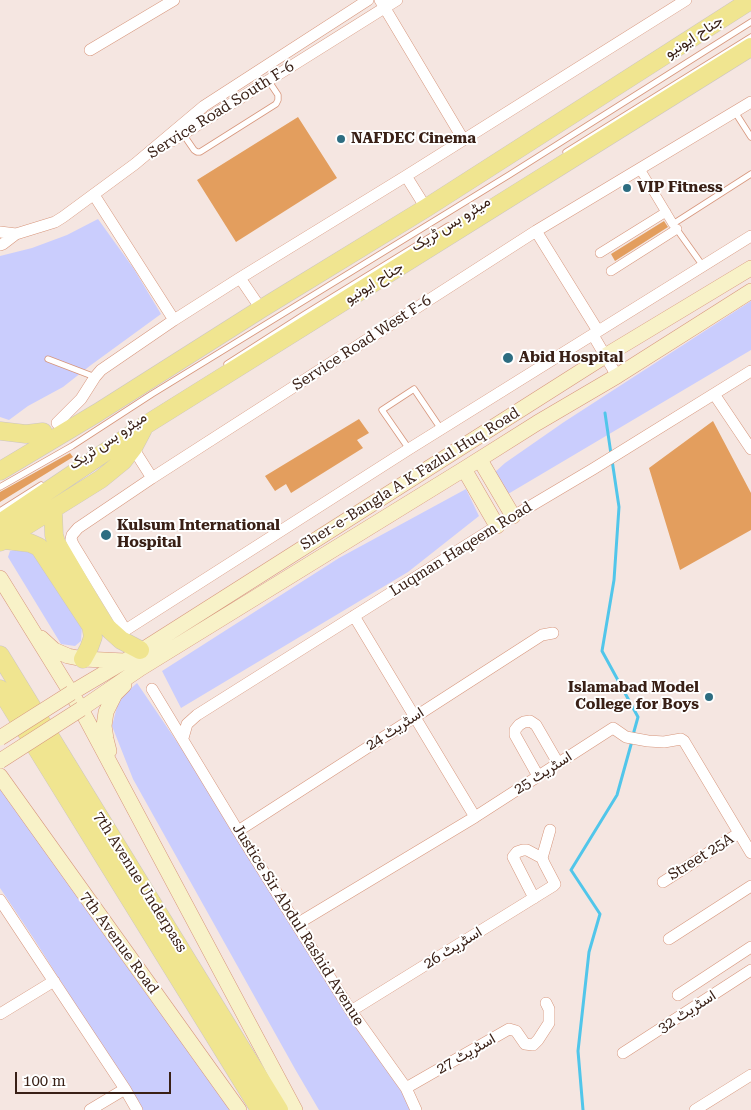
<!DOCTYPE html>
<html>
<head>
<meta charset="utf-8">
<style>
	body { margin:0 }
	#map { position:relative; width:751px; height:1110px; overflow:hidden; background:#f5e6e1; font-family:"Roboto Serif",serif }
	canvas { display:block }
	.scale { position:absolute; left:15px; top:1072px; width:156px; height:22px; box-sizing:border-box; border:2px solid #392016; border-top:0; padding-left:6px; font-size:15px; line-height:18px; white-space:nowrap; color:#392016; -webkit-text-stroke:4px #fff; paint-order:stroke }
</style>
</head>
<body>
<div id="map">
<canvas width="751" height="1110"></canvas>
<div class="scale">100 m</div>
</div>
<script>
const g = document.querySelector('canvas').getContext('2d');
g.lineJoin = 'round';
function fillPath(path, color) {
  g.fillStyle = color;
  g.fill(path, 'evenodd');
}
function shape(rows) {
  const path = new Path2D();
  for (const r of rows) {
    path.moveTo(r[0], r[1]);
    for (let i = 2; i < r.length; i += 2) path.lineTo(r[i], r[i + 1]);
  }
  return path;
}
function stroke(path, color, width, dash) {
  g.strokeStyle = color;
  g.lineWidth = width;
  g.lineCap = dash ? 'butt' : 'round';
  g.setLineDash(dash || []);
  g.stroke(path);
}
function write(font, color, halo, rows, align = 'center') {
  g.font = font + ' "Roboto Serif",Vazirmatn,serif';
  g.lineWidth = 4;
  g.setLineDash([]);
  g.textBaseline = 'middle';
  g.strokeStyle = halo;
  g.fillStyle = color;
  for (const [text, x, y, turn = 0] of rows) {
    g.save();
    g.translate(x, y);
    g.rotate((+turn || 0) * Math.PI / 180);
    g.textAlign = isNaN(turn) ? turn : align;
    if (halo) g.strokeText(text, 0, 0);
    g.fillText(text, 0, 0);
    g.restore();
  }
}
fillPath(shape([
	[98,219,134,269,161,314,91,365,63,387,28,406,9,420,0,417,0,256,32,248,67,235],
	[751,301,751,350,508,494,494,473,505,463,564,422],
	[466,489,479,516,408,572,181,708,162,671,339,558],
	[22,549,30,551,38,560,82,626,81,641,75,646,61,644,8,557,10,551],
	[137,683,252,852,416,1110,319,1110,295,1069,133,779,112,726,119,699],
	[0,789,13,804,237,1110,142,1110,34,939,0,888]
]), '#cacdfd');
stroke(shape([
	[605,413,611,454],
	[612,460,619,507,614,580,602,651,638,717,633,735],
	[583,1110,578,1051,589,952,600,914,571,870,617,795,632,741]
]), '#51c6ea', 3);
fillPath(shape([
	[298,117,337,178,236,242,197,180],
	[664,221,668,227,615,261,611,254],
	[359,419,369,433,357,440,363,448,291,493,286,484,275,491,265,476],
	[713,421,751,493,751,530,680,570,649,468],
	[70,453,73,457,0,502,0,492]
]), '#e39e5e');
const service = shape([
	[735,112,751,137],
	[183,134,194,150,197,152,200,152,276,104,278,100,278,95,268,80],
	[566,152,751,37],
	[703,266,673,224,751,174],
	[48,359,95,377],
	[227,364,305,314,448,226],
	[409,449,382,410,414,389,441,429],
	[0,487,72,446,152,394,509,175,751,22],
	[0,511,41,485]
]);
const pedestrian = shape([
	[640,169,673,224],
	[600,253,666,212],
	[611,271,677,229]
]);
const minor = shape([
	[380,0,463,139],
	[90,50,174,0],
	[172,141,397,0],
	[406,176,426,208],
	[94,195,174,320],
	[536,231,598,331],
	[0,232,16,234],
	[0,245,3,244,16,234,55,222,63,217,135,164,204,106,368,0],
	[240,278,261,309],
	[593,335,617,376],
	[714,394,751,449],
	[57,423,81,399,95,377,101,370,174,320,240,278,406,176,686,0],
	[133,448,152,478],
	[354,616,475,817],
	[124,631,409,449,751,236],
	[121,640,124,631,123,626,73,544,71,539,72,535,78,528,152,478,536,231,751,102],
	[152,689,238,831,351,1011,406,1088,416,1110],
	[183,738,187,724,197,715,497,526,593,469,751,371],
	[538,776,515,735,515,730,519,725,524,722,530,721,536,725,558,763],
	[238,831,542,635,553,633],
	[663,882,739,833],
	[534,898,513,857,517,852,523,850,527,850,542,858],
	[0,900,125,1089,137,1110],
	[297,924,475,817,613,728,626,737,648,741,664,742,681,739,684,741,751,853],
	[669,939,751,886],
	[678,995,751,947],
	[351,1011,553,886,555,884,544,863,542,858,550,830],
	[0,1014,54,981],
	[623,1053,751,970],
	[406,1088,509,1029,516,1031,525,1044,533,1045,538,1040,549,1023,549,1009,546,1003],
	[90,1110,125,1089],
	[695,1110,751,1075]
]);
const secondary = shape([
	[480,460,513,516],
	[464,469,497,526],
	[0,578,81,709,295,1110],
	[41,638,54,650,68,656,83,659,125,661],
	[71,693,125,661,605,356,751,268],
	[81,709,141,668,464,469,537,423,617,376,751,291],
	[109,751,106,739,104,726,106,712,115,694,124,685],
	[0,776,239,1110]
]);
const primary = shape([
	[0,431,26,434,43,432],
	[0,471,97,413,261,309,426,208,751,0],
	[53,509,54,535,56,542,91,602,105,625,111,631,121,640,140,650],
	[0,523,144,426,751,47],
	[5,540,30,543,39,547,91,626,93,637,89,648,83,659],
	[0,542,101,479,123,461,133,448,143,429],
	[0,655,279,1110],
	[0,689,260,1110]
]);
stroke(service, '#d7967c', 7);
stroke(pedestrian, '#d7967c', 10);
stroke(minor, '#d7967c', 12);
stroke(secondary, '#d7967c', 16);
stroke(primary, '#ccc5c2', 19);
stroke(service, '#fff', 5.5);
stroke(pedestrian, '#fff', 9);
stroke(minor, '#fff', 11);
stroke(secondary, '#f8f2c8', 15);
stroke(primary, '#f0e590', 18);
const secondaryBridge = shape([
	[0,738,71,693],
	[0,761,81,709]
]);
stroke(secondaryBridge, '#d7967c', 16, []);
stroke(secondaryBridge, '#f8f2c8', 15);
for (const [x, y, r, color] of [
	[341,139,5,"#2d6d81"],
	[627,188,5,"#2d6d81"],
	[508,358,6,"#2d6d81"],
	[106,535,6,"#2d6d81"],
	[709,697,5,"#2d6d81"]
]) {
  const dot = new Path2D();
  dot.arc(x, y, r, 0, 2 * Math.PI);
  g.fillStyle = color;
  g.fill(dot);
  stroke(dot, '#fff', 2);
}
write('15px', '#392016', '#fff', [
	["جناح ایونیو",694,37,-33],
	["Service Road South F-6",221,110,-32],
	["میٹرو بس ٹریک",451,224,-32],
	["جناح ایونیو",374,283,-32],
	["Service Road West F-6",362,343,-33],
	["میٹرو بس ٹریک",108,441,-34],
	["Sher-e-Bangla A K Fazlul Huq Road",410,479,-32],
	["Luqman Haqeem Road",461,549,-32],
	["اسٹریٹ 24",395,729,-33],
	["اسٹریٹ 25",543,773,-33],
	["Street 25A",701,857,-32],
	["7th Avenue Underpass",140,882,58],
	["Justice Sir Abdul Rashid Avenue",298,925,58],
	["7th Avenue Road",119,943,54],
	["اسٹریٹ 26",453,948,-32],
	["اسٹریٹ 32",687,1012,-33],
	["اسٹریٹ 27",466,1054,-30]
]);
write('bold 15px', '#392016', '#fff', [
	["NAFDEC Cinema",351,139],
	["VIP Fitness",637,188],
	["Abid Hospital",519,358],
	["Kulsum International",117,526],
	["Hospital",117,543],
	["Islamabad Model",699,688,"right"],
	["College for Boys",699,705,"right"]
], 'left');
</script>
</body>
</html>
